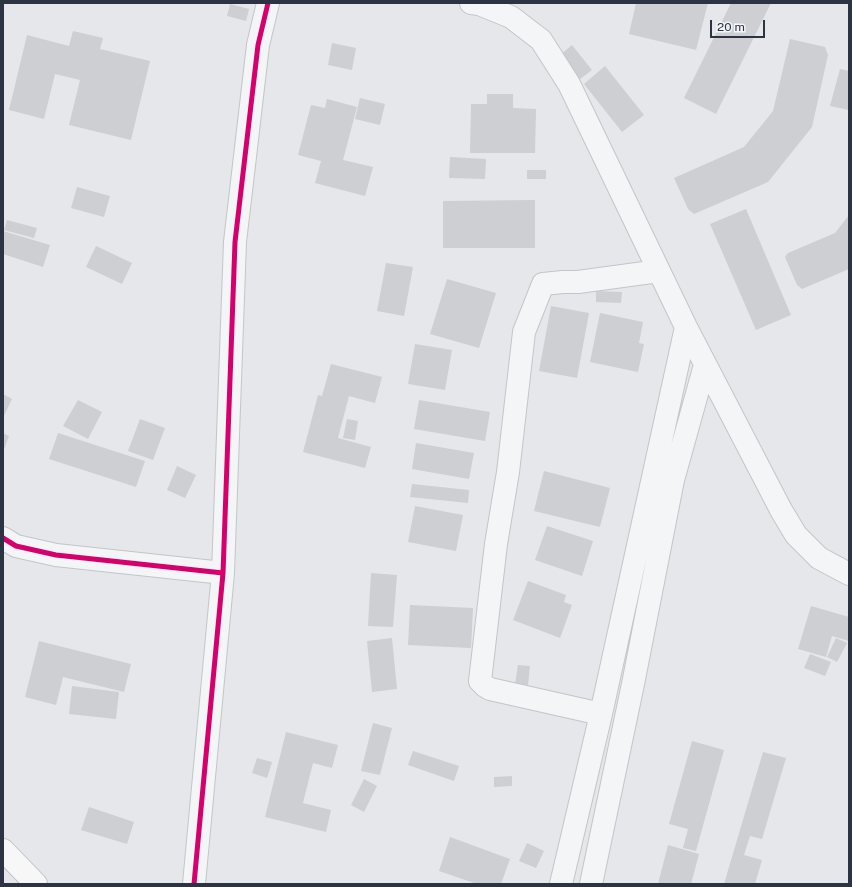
<!DOCTYPE html>
<html>
<head>
<meta charset="utf-8">
<style>
	body { margin:0 }
	#map { position:relative; width:852px; height:887px; overflow:hidden; background:#e5e7ea; font-family:"Public Sans",sans-serif }
	canvas { display:block }
	.frame { position:absolute; inset:0; border:4px solid #2c3443; pointer-events:none }
	.scale { position:absolute; left:710px; top:20px; width:55px; height:18px; box-sizing:border-box; border:2px solid #2c3443; border-top:0; padding-left:5px; font-size:12px; line-height:14px; white-space:nowrap; color:#2c3443; -webkit-text-stroke:3px #f3f5f8; paint-order:stroke }
</style>
</head>
<body>
<div id="map">
<canvas width="852" height="887"></canvas>
<div class="frame"></div>
<div class="scale">20 m</div>
</div>
<script>
const g = document.querySelector('canvas').getContext('2d');
g.lineJoin = 'round';
function fillPath(path, color) {
  g.fillStyle = color;
  g.fill(path, 'evenodd');
}
function shape(rows) {
  const path = new Path2D();
  for (const r of rows) {
    path.moveTo(r[0], r[1]);
    for (let i = 2; i < r.length; i += 2) path.lineTo(r[i], r[i + 1]);
  }
  return path;
}
function stroke(path, color, width, dash) {
  g.strokeStyle = color;
  g.lineWidth = width;
  g.lineCap = dash ? 'butt' : 'round';
  g.setLineDash(dash || []);
  g.stroke(path);
}
fillPath(shape([
	[636,3,708,3,696,50,629,34],
	[731,3,771,3,716,114,684,98],
	[230,4,249,9,246,21,227,16],
	[73,31,103,38,100,49,150,61,131,140,69,125,80,80,55,74,44,119,9,110,27,35,69,46],
	[790,39,825,47,828,55,812,127,768,182,694,214,688,209,674,178,744,147,773,111],
	[332,43,356,48,352,70,328,65],
	[572,45,592,70,579,80,559,56],
	[605,66,644,115,622,132,584,84],
	[840,69,849,71,849,110,830,106],
	[487,94,513,94,513,108,536,109,535,153,470,153,471,104,487,104],
	[360,98,385,104,380,125,355,119],
	[327,99,357,107,343,160,373,167,365,196,315,183,321,161,298,155,311,105,325,108],
	[450,157,486,159,485,179,449,178],
	[527,170,546,170,546,179,527,179],
	[77,187,110,196,104,217,71,208],
	[535,200,535,248,443,248,443,201],
	[746,209,791,315,756,330,710,224],
	[849,215,849,269,802,289,797,285,785,257,788,253,835,233],
	[7,220,37,228,34,238,4,230],
	[3,231,50,245,43,267,3,254],
	[96,246,132,263,122,284,86,267],
	[386,263,413,267,404,316,377,311],
	[447,279,496,293,479,348,430,334],
	[596,291,622,292,621,303,596,302],
	[551,306,589,313,577,378,539,371],
	[600,313,643,322,639,343,644,344,638,372,590,362],
	[415,344,452,350,445,390,408,384],
	[331,364,382,377,375,403,349,396,338,438,371,447,365,468,303,452,318,395,322,396],
	[3,394,12,399,3,418],
	[78,400,102,412,88,439,63,426],
	[419,400,490,412,485,441,414,429],
	[140,419,165,428,153,460,128,451],
	[347,419,358,421,355,440,343,438],
	[3,433,9,436,3,452],
	[58,433,145,461,136,487,49,459],
	[416,443,474,453,469,479,412,469],
	[177,466,196,475,185,498,167,490],
	[544,471,610,488,600,527,534,511],
	[412,484,469,490,468,503,410,497],
	[415,506,463,515,456,551,408,542],
	[547,526,593,541,582,576,535,560],
	[371,573,397,575,393,627,368,626],
	[528,581,566,595,564,602,572,605,560,638,513,620],
	[410,605,473,608,471,648,408,645],
	[811,606,849,617,849,641,832,636,826,657,798,649],
	[392,638,397,689,372,692,367,641],
	[836,638,847,643,837,662,827,657],
	[39,641,131,664,124,692,63,677,56,705,25,697],
	[810,654,831,662,825,676,804,668],
	[518,665,530,666,528,685,515,684],
	[72,686,119,692,116,719,69,714],
	[373,723,392,728,380,775,361,771],
	[286,732,338,745,332,768,313,763,303,803,331,810,326,832,265,817],
	[692,741,724,750,696,851,683,848,688,829,669,824],
	[413,751,459,766,454,781,408,765],
	[763,752,786,758,762,839,750,836,744,855,762,860,755,884,724,884],
	[257,758,272,762,267,778,252,773],
	[512,776,512,786,494,787,494,777],
	[364,779,377,786,364,812,351,805],
	[89,807,134,822,127,844,81,830],
	[450,837,510,859,501,884,477,884,439,871],
	[527,843,544,851,536,868,519,861],
	[668,845,699,854,691,884,658,884]
]), '#cdcfd2');
const minor = shape([
	[471,3,479,4,511,17,541,40,569,84,686,327,781,510,796,535,819,558,849,574],
	[3,538,16,546,56,555,223,573],
	[601,714,490,689,485,686,480,681,496,544,508,472,524,332,543,284,563,282,578,282,659,271],
	[194,884,223,573,235,242,258,45,268,3],
	[561,884,601,714,686,327],
	[591,884,633,684,673,480,705,365]
]);
const major = shape([
	[3,850,36,884]
]);
stroke(minor, '#c3c5c8', 24);
stroke(major, '#c2c4c8', 24);
stroke(minor, '#f4f5f6', 22);
stroke(major, '#f7f7f8', 22);
stroke(shape([
	[3,538,16,546,56,555,223,573],
	[194,884,223,573,235,242,258,45,268,3]
]), '#d6006c', 5);
</script>
</body>
</html>
